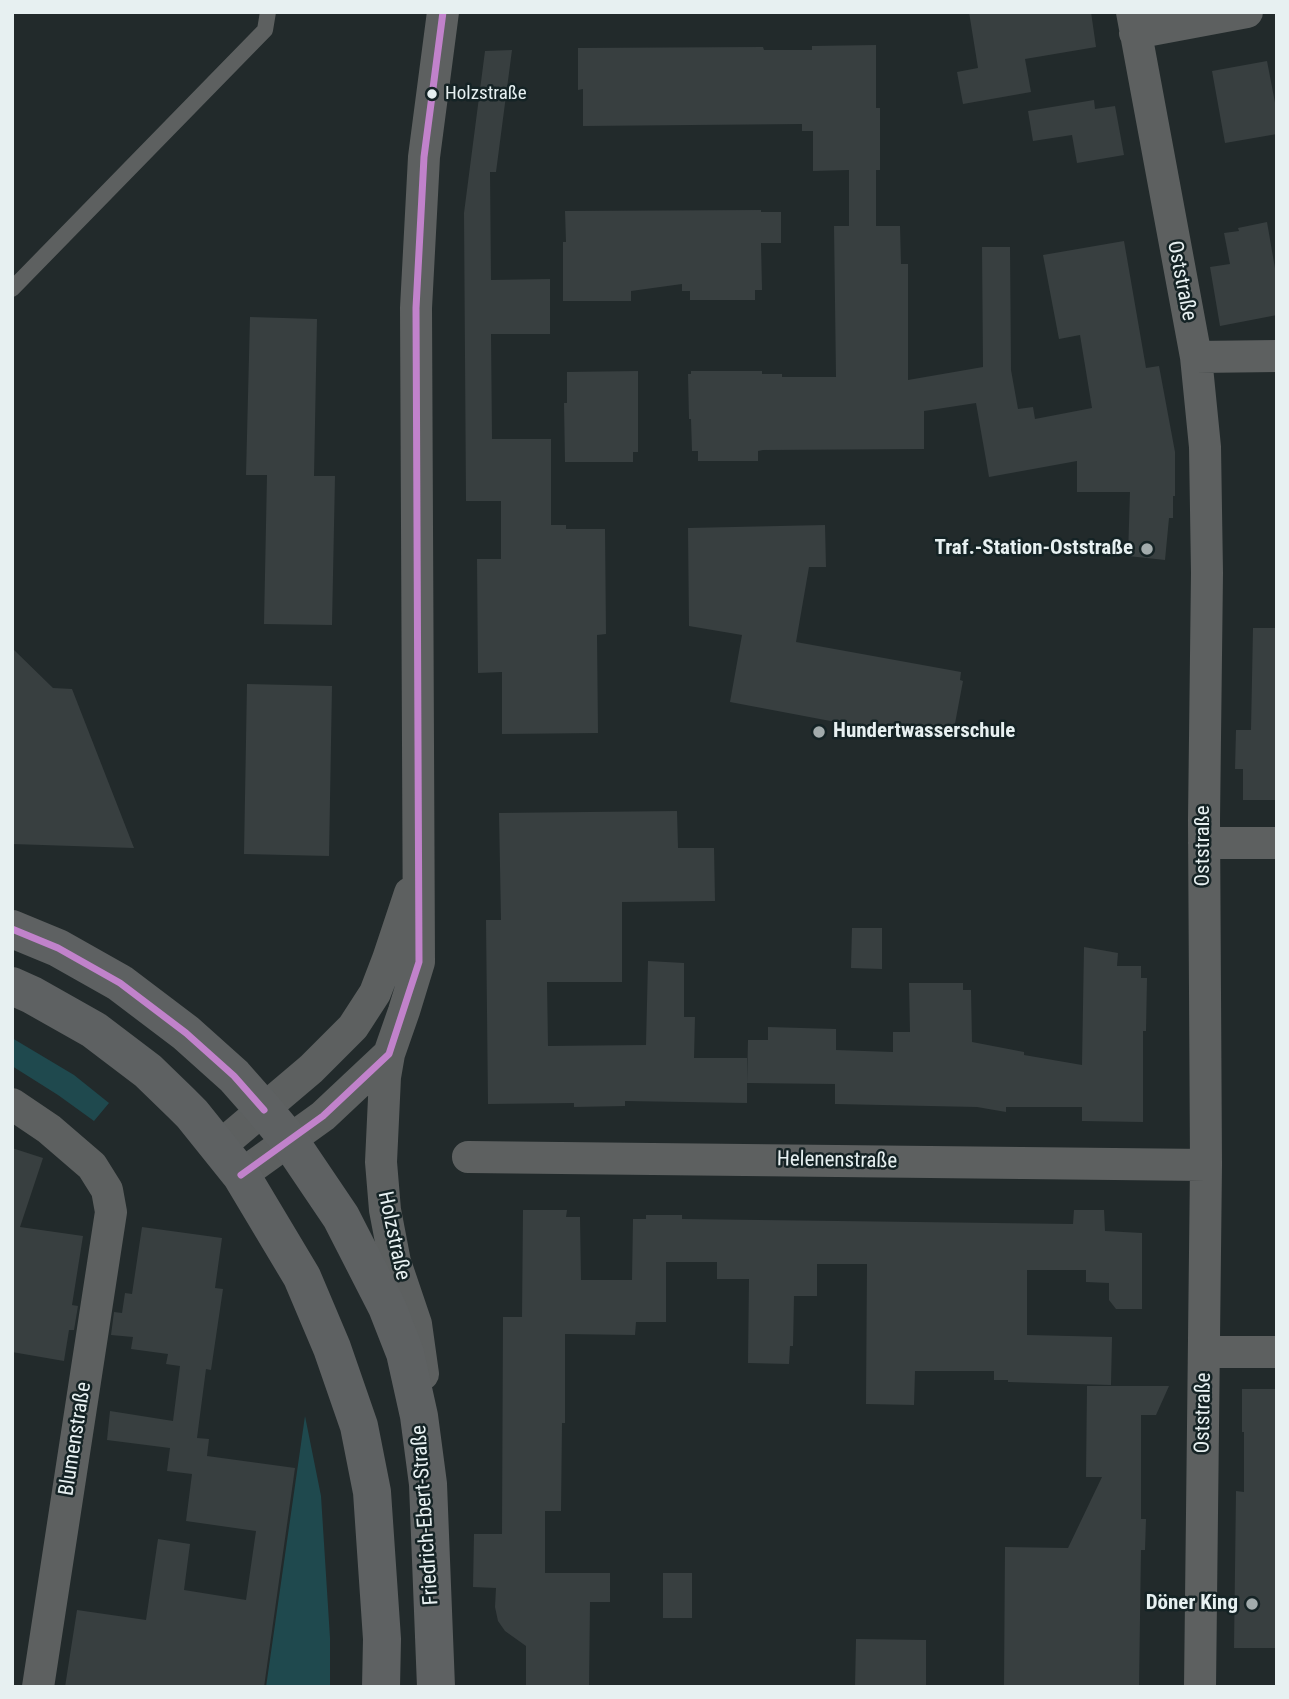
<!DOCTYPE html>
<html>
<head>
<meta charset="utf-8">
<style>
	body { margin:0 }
	#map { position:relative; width:1289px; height:1699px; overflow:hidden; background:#222a2b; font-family:"Roboto Condensed",sans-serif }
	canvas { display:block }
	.frame { position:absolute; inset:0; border:14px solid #e7f0f1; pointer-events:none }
</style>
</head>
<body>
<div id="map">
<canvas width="1289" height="1699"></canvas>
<div class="frame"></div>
</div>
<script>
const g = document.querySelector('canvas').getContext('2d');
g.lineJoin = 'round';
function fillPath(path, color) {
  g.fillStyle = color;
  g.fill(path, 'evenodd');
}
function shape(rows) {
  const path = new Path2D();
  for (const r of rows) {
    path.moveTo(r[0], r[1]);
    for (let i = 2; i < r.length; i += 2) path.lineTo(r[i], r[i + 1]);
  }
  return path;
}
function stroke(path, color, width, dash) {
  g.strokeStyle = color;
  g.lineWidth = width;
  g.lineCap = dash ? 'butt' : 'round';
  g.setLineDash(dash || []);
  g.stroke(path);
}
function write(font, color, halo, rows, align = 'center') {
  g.font = font + ' "Roboto Condensed",sans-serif';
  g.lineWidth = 5;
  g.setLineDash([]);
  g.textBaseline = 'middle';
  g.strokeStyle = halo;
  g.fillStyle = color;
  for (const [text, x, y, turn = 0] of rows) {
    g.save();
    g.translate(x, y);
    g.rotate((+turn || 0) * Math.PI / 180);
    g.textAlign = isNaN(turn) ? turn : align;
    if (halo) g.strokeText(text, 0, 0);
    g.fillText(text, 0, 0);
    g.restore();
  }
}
fillPath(shape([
	[12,1038,74,1075,109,1103,94,1121,58,1095,12,1066],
	[305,1416,321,1496,330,1638,330,1687,266,1687]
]), '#1f494e');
fillPath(shape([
	[969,12,1091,12,1096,47,1025,59,1031,92,963,104,957,72,978,68],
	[876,45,876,108,880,108,880,170,876,170,876,226,900,226,901,264,908,264,908,380,983,367,982,247,1010,247,1011,370,1018,409,1033,407,1035,419,1092,408,1080,335,1059,339,1043,255,1124,241,1146,368,1159,366,1175,452,1175,496,1173,496,1173,518,1169,518,1165,560,1128,556,1130,492,1077,492,1077,461,989,477,976,403,924,411,924,449,763,450,758,451,758,461,698,461,698,451,692,451,691,419,689,419,688,374,691,374,691,371,762,371,762,374,782,374,782,377,836,377,834,226,849,226,849,170,813,171,813,131,802,131,802,124,583,126,583,89,578,90,578,48,763,47,764,50,812,50,812,46],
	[512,50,496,172,490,172,491,280,550,279,550,334,491,334,492,439,551,439,551,525,566,525,566,529,605,529,606,634,597,635,598,733,502,734,502,672,478,673,477,559,501,559,501,501,466,501,464,213,485,51],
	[1267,61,1277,113,1277,134,1225,143,1212,71],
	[1094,100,1095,109,1115,106,1124,155,1077,163,1072,135,1033,141,1028,111],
	[761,210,761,212,781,212,781,243,761,243,762,290,755,290,755,300,690,300,690,291,682,291,682,284,631,291,631,301,563,301,563,242,566,242,565,211],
	[1267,222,1277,280,1277,315,1220,326,1210,267,1230,264,1224,233,1239,231,1238,228],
	[250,317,317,319,314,476,335,476,332,625,264,624,267,475,246,475],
	[638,371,638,452,633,452,633,462,565,462,564,403,567,403,567,372],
	[825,525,826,567,809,567,796,642,961,672,960,680,963,681,953,734,895,725,894,731,878,730,730,702,742,635,689,626,688,528],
	[1253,628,1277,628,1277,800,1243,800,1243,769,1235,769,1236,730,1251,730],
	[12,648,53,688,72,689,134,848,12,844],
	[247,684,332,686,329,856,244,854],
	[677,811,678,848,714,848,715,901,622,902,622,982,547,982,548,1046,646,1045,648,961,684,963,684,1017,695,1017,694,1058,747,1058,747,1103,625,1101,625,1106,574,1107,574,1103,488,1104,486,920,501,920,499,813],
	[852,928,882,928,882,969,851,968],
	[1084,947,1118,953,1117,966,1141,966,1141,978,1147,978,1146,1031,1143,1031,1143,1122,1082,1121,1082,1107,1006,1107,1006,1112,977,1107,835,1104,835,1084,747,1083,748,1040,768,1040,768,1027,836,1029,836,1050,893,1052,893,1032,910,1032,909,983,963,983,963,990,971,990,972,1042,1024,1052,1024,1055,1082,1065],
	[12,1148,43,1158,20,1227,83,1236,72,1305,78,1306,74,1330,69,1330,64,1361,12,1352],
	[523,1210,567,1210,566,1217,580,1217,581,1280,632,1280,633,1219,646,1219,646,1215,682,1215,682,1219,1073,1224,1074,1210,1104,1210,1105,1231,1142,1233,1142,1309,1116,1309,1109,1300,1109,1283,1086,1282,1086,1270,1027,1270,1027,1335,1112,1337,1111,1385,1008,1382,1008,1380,994,1380,994,1371,915,1371,914,1405,866,1404,867,1264,817,1264,817,1296,794,1296,793,1346,790,1346,789,1364,748,1363,749,1279,717,1279,717,1262,666,1262,666,1322,636,1322,635,1335,565,1334,565,1423,562,1423,561,1511,545,1511,545,1573,610,1573,610,1602,590,1602,589,1687,526,1687,526,1646,505,1631,498,1621,495,1607,496,1588,473,1587,474,1534,502,1534,503,1317,522,1317],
	[142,1227,222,1238,215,1288,223,1289,211,1370,206,1369,197,1438,209,1439,207,1456,295,1468,264,1687,65,1687,77,1610,146,1620,158,1539,190,1544,184,1590,246,1600,256,1531,186,1521,192,1474,167,1471,170,1448,107,1440,110,1411,173,1421,180,1366,166,1364,168,1354,131,1349,133,1337,111,1335,114,1312,122,1313,125,1293,132,1294],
	[1087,1386,1169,1386,1156,1415,1141,1415,1141,1519,1146,1519,1145,1550,1141,1550,1139,1687,1004,1687,1005,1547,1068,1548,1102,1477,1086,1477],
	[1242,1389,1277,1389,1277,1648,1234,1648,1236,1491,1244,1492,1244,1432,1242,1432],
	[663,1573,692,1573,692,1618,663,1618],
	[856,1639,926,1640,926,1687,855,1687]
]), '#383f40');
stroke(shape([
	[12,289,265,30,268,12]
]), '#5d6060', 16);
stroke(shape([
	[1132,12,1196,357,1205,447,1207,573,1204,820,1206,1165,1200,1687],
	[1135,33,1247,12],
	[1196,357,1277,356],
	[1204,843,1277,843],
	[12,1104,49,1129,92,1166,107,1190,111,1212,38,1687],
	[219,1147,311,1069,353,1027,375,993,388,959,410,893],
	[468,1157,1206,1165],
	[241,1175,323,1116,389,1054],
	[1205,1352,1277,1352],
	[423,1374,416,1324,395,1262,385,1210,381,1162,385,1077,389,1054,404,1011,419,962,416,308,424,157,443,12]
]), '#5d6060', 32);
stroke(shape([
	[12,929,58,948,120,983,186,1033,234,1076,264,1110,289,1140,341,1217,387,1307,405,1353,419,1416,428,1484,436,1687],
	[12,986,32,995,94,1030,148,1071,181,1103,192,1114,241,1175,302,1277,332,1348,359,1426,372,1492,382,1639,381,1687]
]), '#5e6162', 38);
stroke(shape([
	[12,929,58,948,120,983,186,1033,234,1076,264,1110],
	[241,1175,323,1116,389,1054,419,962,416,308,424,157,443,12]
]), '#c182cb', 7);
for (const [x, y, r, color] of [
	[432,94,6,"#e7f0f1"],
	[1147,549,7,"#a2abac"],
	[819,732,7,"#a2abac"],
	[1252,1604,7,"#a2abac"]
]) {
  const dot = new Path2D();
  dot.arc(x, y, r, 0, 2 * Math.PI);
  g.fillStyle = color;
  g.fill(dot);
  stroke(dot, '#152325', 2.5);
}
write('19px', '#e7f0f1', '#152325', [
	["Holzstraße",445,94]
], 'left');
write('21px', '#e7f0f1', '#152325', [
	["Oststraße",1181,281,79],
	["Oststraße",1204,846,-90],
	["Helenenstraße",837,1161,1],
	["Holzstraße",393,1236,78],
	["Oststraße",1204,1413,-89],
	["Blumenstraße",76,1439,-81],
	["Friedrich-Ebert-Straße",426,1515,-94]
]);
write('bold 21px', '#e7f0f1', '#152325', [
	["Traf.-Station-Oststraße",1133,549],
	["Hundertwasserschule",833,732,"left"],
	["Döner King",1238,1604]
], 'right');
</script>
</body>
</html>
